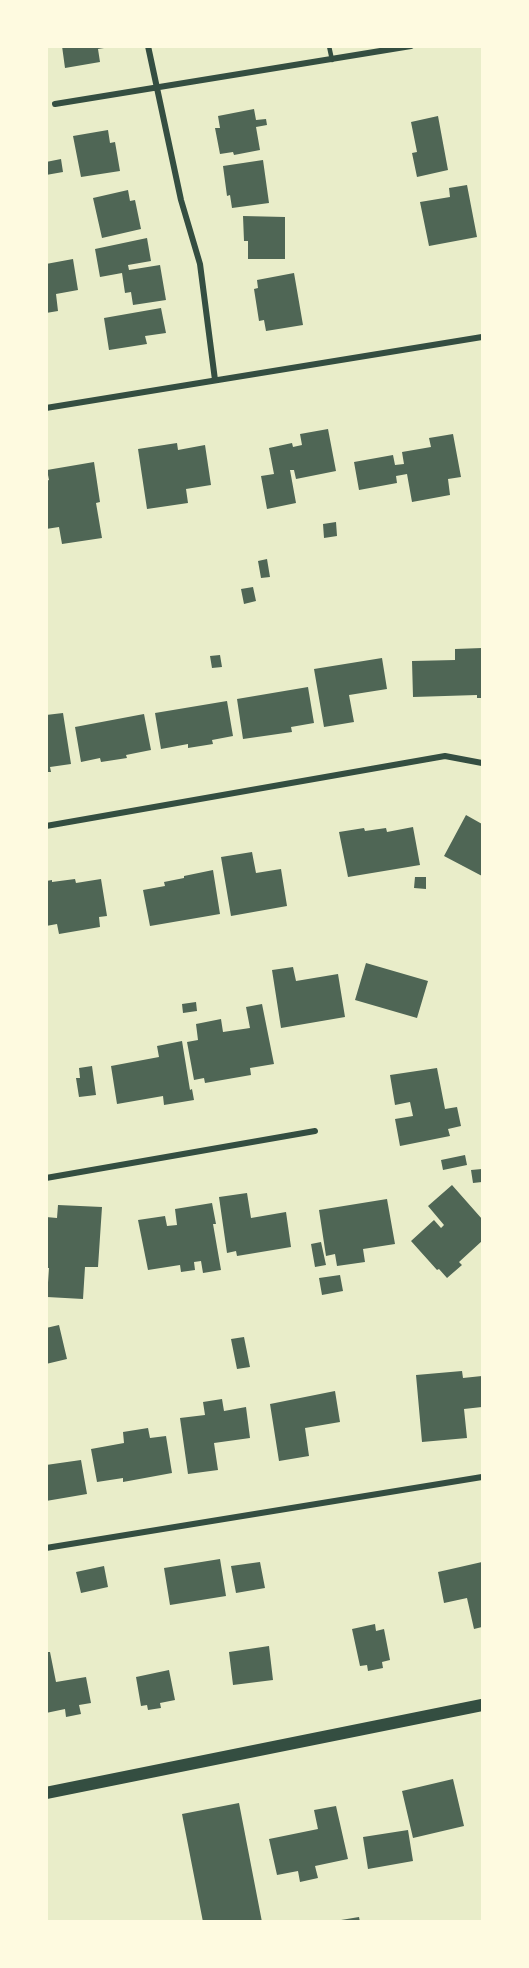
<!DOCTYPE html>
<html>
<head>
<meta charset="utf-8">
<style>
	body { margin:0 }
	#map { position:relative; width:529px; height:1968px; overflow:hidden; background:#e9edc9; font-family:Quicksand,sans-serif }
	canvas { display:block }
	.frame { position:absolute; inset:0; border:48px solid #fefae0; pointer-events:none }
</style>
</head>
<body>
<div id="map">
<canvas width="529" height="1968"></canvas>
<div class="frame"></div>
</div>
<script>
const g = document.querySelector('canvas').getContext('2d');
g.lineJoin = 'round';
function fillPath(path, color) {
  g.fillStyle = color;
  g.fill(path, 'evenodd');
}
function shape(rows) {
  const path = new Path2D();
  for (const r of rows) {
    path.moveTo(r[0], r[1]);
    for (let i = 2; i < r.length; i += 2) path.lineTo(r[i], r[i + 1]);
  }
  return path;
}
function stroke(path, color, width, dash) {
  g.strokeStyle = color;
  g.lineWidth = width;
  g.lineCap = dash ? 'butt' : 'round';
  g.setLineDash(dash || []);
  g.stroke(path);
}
fillPath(shape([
	[62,46,104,46,104,48,98,49,100,62,65,68],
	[254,109,256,120,266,119,267,125,256,127,260,150,234,155,233,152,220,154,215,128,220,128,218,116],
	[438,116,448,170,417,177,412,153,417,152,411,122],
	[108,130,110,143,115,142,120,171,81,177,73,136],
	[61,159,63,172,46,175,46,162],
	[263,160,269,203,232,208,230,195,227,196,223,166],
	[467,185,477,237,429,246,420,202,450,197,449,188],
	[128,190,130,201,135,200,141,229,102,238,93,198],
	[243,216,285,217,285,259,248,259,248,241,244,241],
	[147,238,151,261,128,265,129,270,160,265,166,300,133,305,131,292,125,293,122,273,100,277,95,249],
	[73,259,78,290,56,294,58,311,46,313,46,264],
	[294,273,303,325,266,331,264,320,259,321,254,289,258,288,257,280],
	[161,308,166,333,145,336,147,344,109,350,104,318],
	[328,429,336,471,296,479,294,470,290,470,296,503,267,509,261,476,274,474,269,448,292,443,293,447,302,445,300,434],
	[453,434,461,477,448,479,450,495,412,502,407,474,396,476,397,483,359,490,354,462,393,455,395,465,404,464,402,452,431,447,429,438],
	[177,443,178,450,205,445,211,485,186,489,188,503,147,509,138,449],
	[94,462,100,502,96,503,102,538,62,544,59,527,46,529,46,481,49,480,47,470],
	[336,522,337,536,324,538,323,524],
	[267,559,270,577,261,578,258,561],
	[253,587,256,601,244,604,241,589],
	[482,648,482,698,477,698,477,695,413,697,412,661,455,660,455,649],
	[220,655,222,667,212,668,210,656],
	[382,658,387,689,349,695,354,722,324,727,314,669],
	[308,687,314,723,291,727,292,732,243,739,237,699],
	[227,701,233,736,212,740,213,744,188,748,188,744,161,749,155,713],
	[63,713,71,764,50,767,51,772,46,772,46,715],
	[144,714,151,750,126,755,127,758,101,762,100,758,81,762,75,727],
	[466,815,482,824,481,834,482,835,482,876,444,856],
	[413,827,420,865,348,877,339,832,364,828,365,831,386,828,387,832],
	[252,852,256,873,281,869,287,906,231,916,221,857],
	[213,870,220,914,150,926,143,890,165,886,164,882,184,878,184,876],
	[415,877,426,877,426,889,414,888],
	[75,879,76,883,101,879,107,916,99,917,100,927,59,934,57,924,46,926,46,881,52,880,52,882],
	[366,963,428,981,417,1018,355,1000],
	[293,967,296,981,338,974,345,1017,281,1028,272,970],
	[196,1002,197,1011,183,1013,182,1004],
	[262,1004,274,1064,250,1068,251,1075,205,1083,204,1078,194,1080,187,1042,198,1040,196,1024,221,1019,223,1032,250,1028,246,1007],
	[182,1041,190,1090,192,1089,194,1100,164,1105,163,1096,117,1104,111,1066,159,1057,157,1046],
	[92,1066,96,1095,79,1097,76,1078,80,1078,79,1068],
	[437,1068,445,1109,457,1107,461,1126,448,1129,450,1136,400,1146,395,1119,413,1116,410,1102,395,1105,390,1075],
	[465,1155,467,1165,443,1170,441,1160],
	[482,1169,482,1182,473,1183,471,1170],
	[452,1185,482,1219,482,1241,459,1262,462,1265,447,1278,439,1269,437,1270,411,1241,434,1220,441,1228,444,1225,428,1206],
	[247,1193,251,1218,286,1212,291,1247,237,1256,236,1251,227,1253,219,1197],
	[387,1199,395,1244,363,1249,365,1262,337,1266,335,1254,326,1256,319,1210],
	[212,1203,216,1224,213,1224,221,1270,203,1273,201,1261,194,1262,195,1270,181,1272,180,1265,148,1270,138,1220,165,1216,167,1226,177,1225,175,1209],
	[58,1205,102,1207,98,1267,85,1267,83,1299,47,1297,49,1268,46,1268,46,1217,57,1218],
	[321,1242,326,1265,315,1267,311,1244],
	[340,1275,343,1291,322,1295,319,1278],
	[59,1325,67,1359,46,1364,46,1328],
	[244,1337,250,1367,237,1369,231,1339],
	[462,1371,463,1378,482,1376,482,1407,464,1409,467,1438,422,1442,416,1375],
	[335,1391,340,1422,305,1428,309,1456,279,1461,270,1404],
	[222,1399,224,1411,246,1407,250,1438,214,1443,218,1470,188,1474,180,1418,205,1415,203,1402],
	[148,1428,150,1438,166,1436,172,1473,123,1482,123,1478,97,1482,91,1449,124,1443,123,1432],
	[81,1460,87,1494,46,1501,46,1465],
	[220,1559,226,1596,170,1605,164,1568],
	[260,1562,265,1588,236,1593,231,1566],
	[482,1562,482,1627,474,1629,467,1598,444,1603,438,1572],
	[104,1566,108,1587,81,1593,76,1572],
	[375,1624,376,1631,384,1629,390,1660,382,1662,383,1668,368,1671,367,1665,360,1666,352,1629],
	[269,1646,273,1680,233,1685,229,1652],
	[46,1652,50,1652,56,1682,86,1677,91,1703,79,1705,81,1714,66,1717,65,1709,46,1713],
	[169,1670,175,1700,160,1703,161,1708,148,1710,147,1705,141,1706,136,1677],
	[453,1779,464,1826,413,1838,402,1791],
	[239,1803,262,1922,203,1922,182,1814],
	[336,1806,348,1859,315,1866,318,1878,300,1882,298,1871,277,1875,269,1839,318,1829,314,1810],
	[408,1830,413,1861,368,1869,363,1837],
	[359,1917,360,1922,341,1922,341,1920]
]), '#4f6655');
stroke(shape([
	[329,46,332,60]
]), '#344e41', 4.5);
stroke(shape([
	[148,46,181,200,200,264,215,380],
	[55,104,411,46],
	[46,408,482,337],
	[46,826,445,756,482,763],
	[46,1178,315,1131],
	[46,1548,482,1477]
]), '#344e41', 6);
stroke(shape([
	[46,1793,482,1705]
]), '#344e41', 12);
</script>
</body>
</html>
